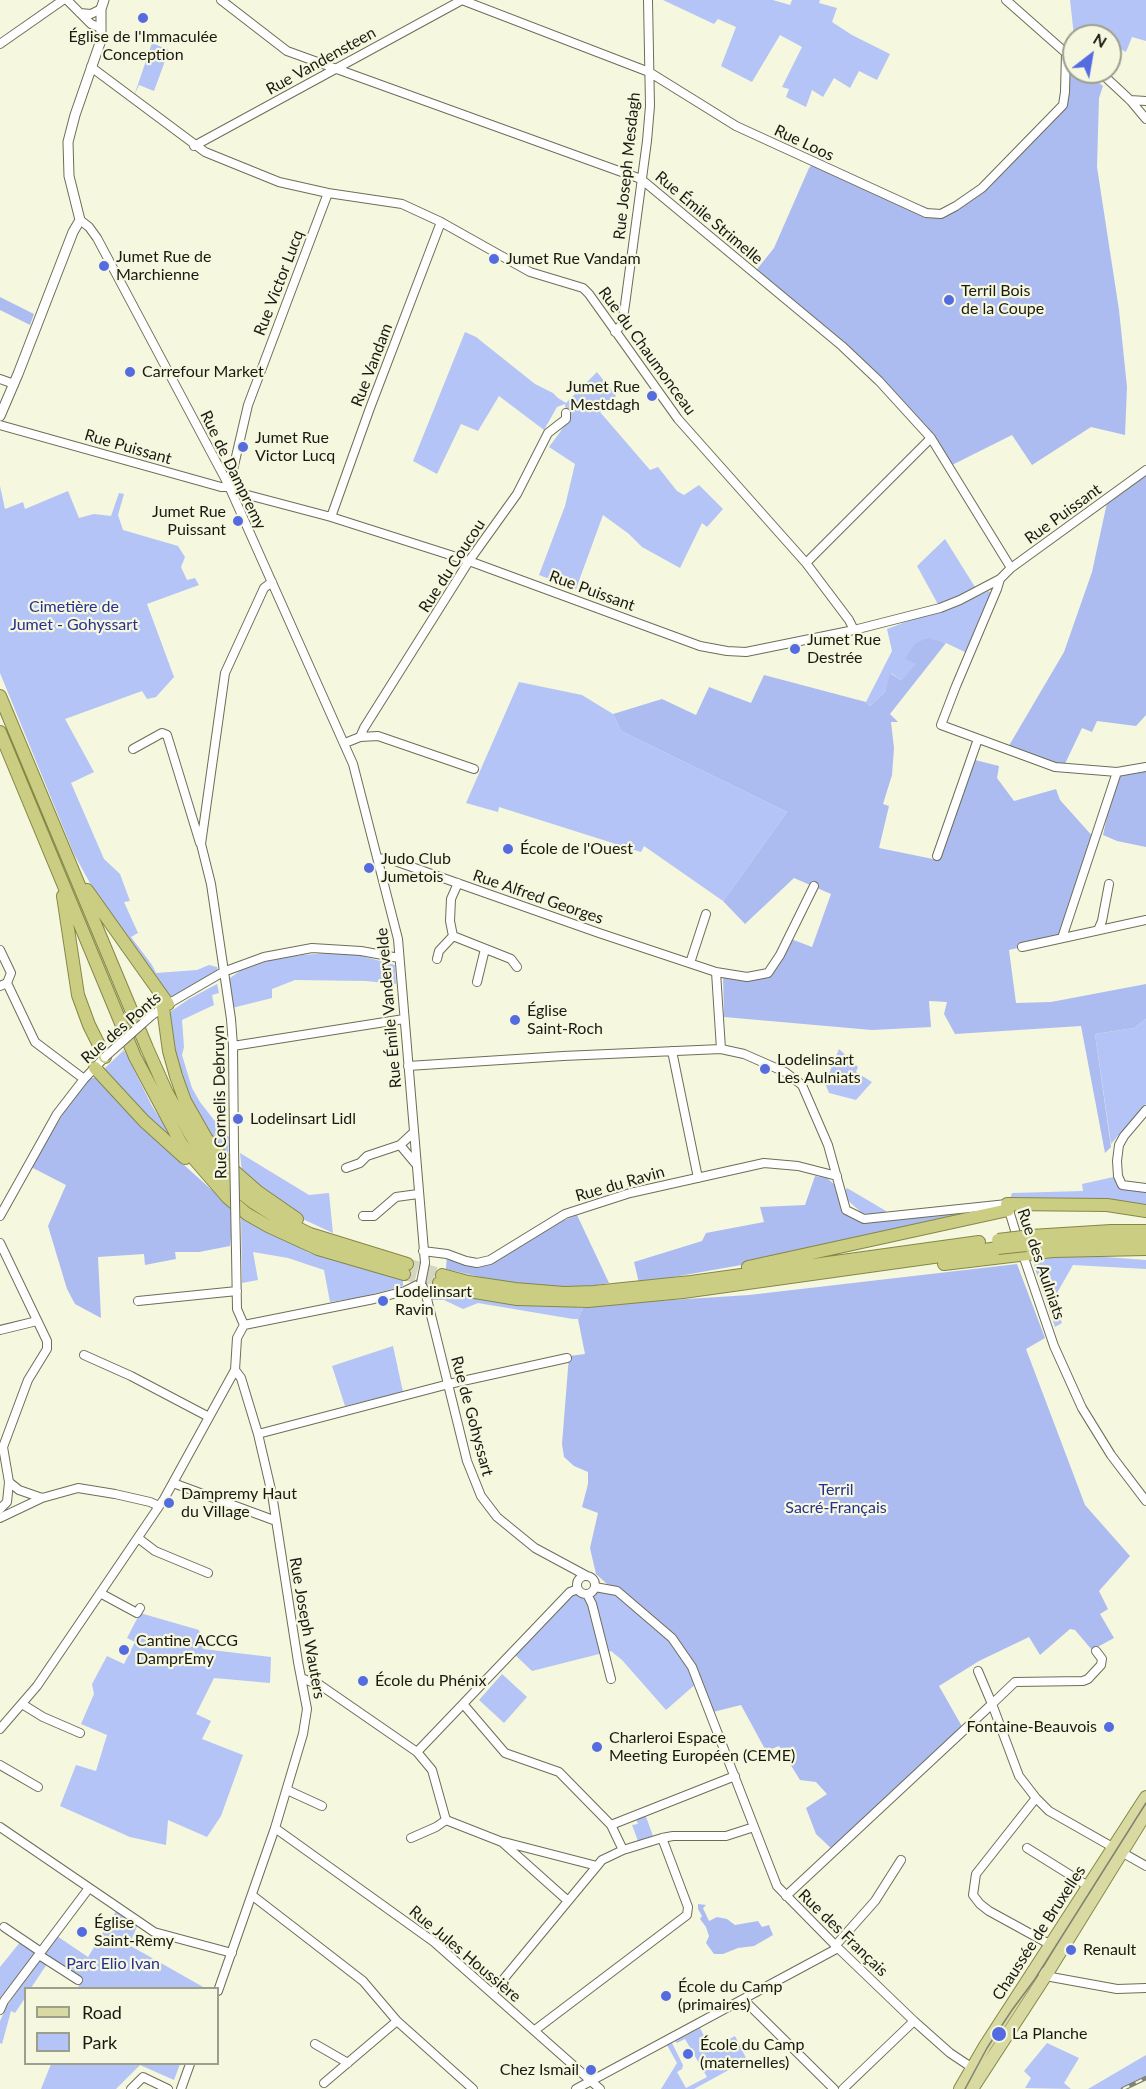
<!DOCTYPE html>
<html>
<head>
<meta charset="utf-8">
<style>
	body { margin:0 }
	#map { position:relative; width:1146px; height:2089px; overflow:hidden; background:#f5f7df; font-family:Lato,sans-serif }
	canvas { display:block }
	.legend { position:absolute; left:24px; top:1987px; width:195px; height:78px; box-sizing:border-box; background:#f5f7df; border:2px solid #9d9f8d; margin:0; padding:8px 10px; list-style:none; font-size:18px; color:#1a1a12 }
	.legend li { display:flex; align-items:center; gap:12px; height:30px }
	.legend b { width:30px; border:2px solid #9d9f8d }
	.north { position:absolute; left:1062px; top:24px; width:60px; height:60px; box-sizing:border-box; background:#f5f7df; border:2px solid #9d9f8d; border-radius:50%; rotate:31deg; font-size:16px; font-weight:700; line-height:24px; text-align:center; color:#1a1a12 }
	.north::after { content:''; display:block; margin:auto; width:21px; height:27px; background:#556ce1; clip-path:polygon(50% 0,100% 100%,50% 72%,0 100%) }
</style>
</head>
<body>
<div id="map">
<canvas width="1146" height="2089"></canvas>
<ul class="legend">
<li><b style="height:8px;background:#d8daa1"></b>Road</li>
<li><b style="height:16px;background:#b4c4f6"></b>Park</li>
</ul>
<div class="north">N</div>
</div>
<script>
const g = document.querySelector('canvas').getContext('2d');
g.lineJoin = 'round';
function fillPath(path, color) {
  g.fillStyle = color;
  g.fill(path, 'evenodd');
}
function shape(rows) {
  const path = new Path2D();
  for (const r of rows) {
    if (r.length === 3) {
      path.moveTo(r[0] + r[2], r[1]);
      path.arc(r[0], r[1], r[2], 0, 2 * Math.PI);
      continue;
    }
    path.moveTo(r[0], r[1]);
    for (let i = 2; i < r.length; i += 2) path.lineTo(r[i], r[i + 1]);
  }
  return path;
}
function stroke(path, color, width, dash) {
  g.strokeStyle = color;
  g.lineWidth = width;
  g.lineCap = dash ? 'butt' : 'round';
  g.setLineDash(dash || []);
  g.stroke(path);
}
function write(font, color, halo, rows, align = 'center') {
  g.font = font + ' Lato,sans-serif';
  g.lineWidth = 4.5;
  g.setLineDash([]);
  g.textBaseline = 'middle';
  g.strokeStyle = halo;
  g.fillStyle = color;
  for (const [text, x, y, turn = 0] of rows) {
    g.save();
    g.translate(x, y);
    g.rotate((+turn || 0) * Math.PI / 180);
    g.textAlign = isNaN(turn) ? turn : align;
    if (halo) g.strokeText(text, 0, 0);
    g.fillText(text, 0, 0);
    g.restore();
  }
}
fillPath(shape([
	[663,0,773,0,790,5,792,0,820,0,819,3,837,8,832,22,852,35,890,54,877,80,859,71,850,88,834,78,823,97,812,90,806,107,786,97,789,89,782,87,802,47,780,35,752,82,721,66,736,27,718,19,714,24],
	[1070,0,1146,0,1146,41,1132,37,1126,52,1110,44,1110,36,1074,36],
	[152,43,169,50,154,91,139,85,134,96],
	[465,332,476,337,535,384,553,393,558,398,566,403,597,372,616,396,600,412,650,470,658,467,677,491,684,495,699,485,723,509,707,527,702,523,680,568,642,547,629,534,603,515,576,589,539,575,565,506,575,464,549,447,571,417,566,413,565,404,557,407,544,430,499,396,478,431,461,424,437,474,413,461],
	[0,486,5,509,23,502,25,509,68,491,79,518,94,514,111,516,119,493,124,494,118,515,123,530,178,546,185,557,181,567,187,580,195,578,199,585,147,604,174,677,156,697,147,699,142,691,65,719,94,772,71,783,104,859,120,874,130,901,124,902,138,933,131,937,152,965,156,973,197,970,209,965,217,967,218,971,169,998,91,885,74,854,0,673],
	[945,539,975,587,940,608,917,566],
	[989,591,991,594,969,654,946,643,927,637,906,659,917,664,901,680,891,673,885,692,870,706,866,702,892,651,887,629,921,616,947,610],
	[519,682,582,695,613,714,621,731,787,812,723,901,644,846,641,852,499,807,498,812,466,803],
	[327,953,358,955,395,965,396,984,366,981,295,980,272,989,272,998,232,1008,229,987,230,978,240,971,279,957],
	[217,984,219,993,212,995,214,1005,182,1020,184,1047,182,1055,192,1088,200,1102,225,1134,229,1137,228,1160,191,1108,175,1061,167,1014,189,999],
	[1146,1019,1146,1104,1111,1144,1095,1034,1134,1028],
	[839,1049,858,1067,856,1072,872,1082,856,1100,829,1093,825,1083],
	[124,1050,152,1106,172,1137,176,1149,104,1069],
	[240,1153,309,1195,329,1193,333,1233,296,1216,242,1173],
	[1118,1176,1122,1185,1146,1188,1146,1207,1102,1199,1010,1199,1012,1193,1083,1191,1082,1184],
	[847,1188,886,1211,885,1214,880,1216,862,1213,844,1197,844,1192],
	[241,1214,309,1253,403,1279,403,1286,362,1297,330,1302,324,1270,288,1258,253,1252,258,1280,242,1283],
	[1065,1254,1146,1260,1146,1269,1073,1265,1053,1300,1062,1323,1055,1327,1034,1266,1036,1262],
	[441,1284,485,1294,583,1308,578,1319,573,1319,478,1303,463,1309,444,1300,429,1300],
	[393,1346,403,1392,345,1406,332,1366],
	[600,1586,608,1587,660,1622,698,1682,666,1710,622,1660,611,1651,532,1671,513,1653,573,1592,588,1595],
	[140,1613,199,1630,203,1649,271,1657,270,1683,214,1678,196,1714,211,1721,202,1739,243,1755,221,1816,207,1837,168,1820,166,1845,130,1837,60,1806,76,1765,96,1771,107,1735,81,1724,94,1694,92,1684,107,1656,124,1664,135,1642,127,1638],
	[502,1674,527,1697,504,1723,479,1700],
	[645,1814,653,1836,638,1841,632,1825,638,1824,636,1819],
	[118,1908,139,1922,129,1945,205,1988,78,1988,80,1981,49,1961,31,1988,26,1988,25,1998,15,2013,11,2011,2,2044,0,2043,0,2021,7,2006,41,1957,54,1934,88,1957],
	[21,1941,38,1950,0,1998,0,1967],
	[700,2028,711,2049,735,2036,747,2060,694,2089,661,2089,677,2063,667,2045,672,2043,683,2065,682,2069,677,2072,686,2088,707,2077,685,2039,677,2043,675,2041],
	[1047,2043,1079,2058,1064,2083,1071,2089,1025,2088,1031,2078,1024,2071],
	[1146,2055,1146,2077,1124,2089,1088,2089],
	[51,2064,180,2064,174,2080,140,2065,116,2089,41,2089]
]), '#b4c4f6');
fillPath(shape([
	[1074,63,1074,72,1086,72,1103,86,1099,98,1097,167,1119,310,1127,387,1125,435,1091,427,1032,465,1012,435,950,466,847,350,754,273,774,248,809,168,814,163,941,213,956,206,1016,154,1062,105,1066,73],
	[0,297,34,314,30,325,0,310],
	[1146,475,1146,715,1136,726,1097,721,1092,732,1082,728,1063,768,1007,749,1064,652,1092,572,1108,498],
	[928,637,946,643,890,714,898,722,891,722,894,748,892,775,883,804,889,806,879,848,933,859,937,856,971,759,999,766,997,778,1014,801,1056,789,1060,800,1095,839,1062,938,1009,950,1016,1003,1051,1002,1146,984,1146,1019,1134,1028,1095,1034,1111,1147,1105,1153,1081,1026,955,1034,944,1014,947,1002,929,1001,931,1027,872,1030,724,1017,723,975,768,973,791,939,812,947,831,894,794,878,745,924,723,901,787,812,621,731,613,714,662,699,696,715,709,687,751,703,764,675,866,702,870,706,885,692,890,673,901,680,916,664,905,659,915,644],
	[1146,771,1146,847,1117,841,1103,835,1116,776],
	[88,1078,97,1078,143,1128,234,1210,230,1246,199,1252,175,1252,176,1259,145,1265,144,1254,98,1257,101,1318,75,1304,67,1289,48,1226,66,1185,31,1167,69,1104],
	[815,1176,827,1178,835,1185,841,1207,879,1221,973,1212,976,1214,854,1238,764,1261,639,1283,634,1262,702,1241,706,1233,764,1222,760,1207,805,1205],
	[577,1215,609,1283,578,1288,506,1283,446,1269,447,1254,483,1260,506,1255,539,1231],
	[1017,1264,1045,1338,1026,1349,1085,1505,1130,1556,1099,1591,1108,1609,1100,1614,1114,1638,1092,1650,1075,1630,1070,1629,1040,1655,1029,1637,979,1661,939,1686,964,1730,834,1851,816,1834,806,1808,827,1794,816,1782,800,1780,779,1746,766,1751,741,1705,713,1712,674,1641,622,1589,607,1584,596,1574,590,1548,598,1513,582,1507,588,1484,588,1472,574,1466,564,1457,562,1444,569,1356,585,1354,578,1319,583,1308,609,1304,749,1295],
	[698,1904,706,1905,703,1908,709,1921,717,1917,727,1919,735,1925,758,1921,762,1927,769,1925,773,1935,754,1946,738,1948,723,1954,714,1954,706,1943,709,1936,706,1927,700,1919,702,1916,698,1909]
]), '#acbcf1');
stroke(shape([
	[407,1264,442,1275],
	[404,1274,439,1283]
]), '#d4d6c0', 12, [12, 6]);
const minor = shape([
	[67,0,91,24,101,28],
	[221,0,287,51,641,179,842,346,879,381,931,438,1011,568],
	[462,0,649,72,736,126,926,213,941,214,956,206,982,188,1063,105,1065,92,1066,53],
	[1006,0,1066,53,1074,57],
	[80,13,91,14,101,9],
	[0,44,63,0],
	[91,67,205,152,279,182,328,193,402,204,441,222,530,272,583,288,589,294,678,419,806,563,849,620,854,630],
	[1100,72,1130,100,1146,119],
	[1130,100,1146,101],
	[194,146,462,0],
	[80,220,89,227,97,238,228,484,353,764,398,939,425,1263],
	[615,332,622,324,625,305,647,141,650,106,648,0],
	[0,379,14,384],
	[0,425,221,487,229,487,244,494,331,517,469,561,700,646,727,651,746,652,854,630,940,608,960,600,1000,579,1011,568,1146,470],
	[229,487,248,405,328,193],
	[331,517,370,408,441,222],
	[806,563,931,438],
	[1000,579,997,589,956,686,941,725,1055,767,1117,772,1146,767],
	[360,737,364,728,469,561,517,494,548,433,566,419,566,413],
	[345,743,360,737,378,736,474,769],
	[133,749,162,733,167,735,200,843],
	[937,856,978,739],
	[378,858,392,860,599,933,716,972,721,1049],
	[458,883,451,899,450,921,453,936,511,959,517,967],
	[1098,930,1102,921,1109,884],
	[1062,938,1117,772],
	[1022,947,1146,920],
	[0,950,11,973,7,983,0,986],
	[437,959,439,951,453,936],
	[690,963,706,914],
	[716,972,747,977,768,973,780,955,814,886],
	[477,982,485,949],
	[7,983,35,1042,84,1079],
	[151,1016,168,1004,223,972,264,957,312,948,361,951,399,958],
	[233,1046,404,1019],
	[672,1051,698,1178],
	[408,1066,563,1056,721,1049,744,1054,785,1072,802,1085,828,1145,846,1210,864,1219,1007,1204,1018,1240],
	[1146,1110,1124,1136,1119,1145,1117,1161,1118,1176,1122,1185,1146,1188],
	[400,1145,415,1163],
	[234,1149,233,1046,231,1019,211,884,201,844,225,673,264,588,272,582],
	[346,1168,360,1163,367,1156,400,1145,413,1133],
	[0,1216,57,1114,84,1079,105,1057],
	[363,1216,374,1216,396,1197,418,1194],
	[0,1243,47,1341,47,1349,28,1380,3,1447,9,1482,7,1502,0,1509],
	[423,1251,447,1254,466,1261,477,1263,490,1260,565,1214,630,1193,764,1163,798,1166,837,1176],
	[236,1252,237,1309,244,1325],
	[1022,1252,1054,1346,1082,1408,1111,1455,1146,1501],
	[138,1301,237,1291],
	[244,1325,374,1299,405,1291,421,1283,426,1295,467,1461,481,1496,497,1517,535,1548,587,1576],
	[0,1330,37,1321],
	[84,1355,131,1376,209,1417],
	[258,1434,449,1384,567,1358],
	[9,1482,19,1490,42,1498,78,1488,115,1494,150,1502,159,1506],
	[173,1483,276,1521],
	[0,1518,42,1498],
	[138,1538,155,1551,208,1573],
	[586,1585,9],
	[595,1587,617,1591,623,1596,672,1638,692,1667,777,1886,838,1948,914,2021,950,2053,974,2069],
	[100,1593,137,1613,140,1608],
	[587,1594,592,1604,611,1679],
	[978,1671,992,1704,1015,1682,1083,1681,1088,1679,1101,1665,1102,1659,1096,1651],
	[301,1678,320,1685,417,1752,432,1770,446,1820],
	[22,1704,43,1717,80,1733],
	[464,1705,505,1753,559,1772,611,1825,623,1850],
	[0,1729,37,1686,164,1499,235,1370,237,1338,244,1325],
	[417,1752,570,1592,578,1589],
	[0,1765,38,1787],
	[287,1790,322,1806],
	[1036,1798,976,1874,973,1895,980,1904,989,1911,1051,1945],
	[446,1820,502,1842,568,1901],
	[611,1825,735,1776],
	[0,1827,154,1932,232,1953],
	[275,1828,434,1942,600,2089],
	[411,1838,436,1827,446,1820],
	[504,1842,597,1866],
	[1027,1848,1091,1888],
	[253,1896,363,1981,397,2021,473,2089],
	[786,1896,992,1704,1019,1776,1036,1798,1049,1811,1146,1866],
	[4,1927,41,1952],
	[835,1946,875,1901,901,1860],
	[39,1955,78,1980],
	[1036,1968,1051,1977,1117,1989,1146,1988],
	[218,1991,275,1828,303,1734,307,1709,298,1662,272,1494,258,1434,241,1378,235,1370],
	[492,1993,602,1860,623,1850,662,1838,673,1836,726,1836,754,1827],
	[744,2000,834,2089],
	[0,2010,4,2001,89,1888],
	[535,2030,687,1915,688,1907,662,1838],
	[315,2044,348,2063],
	[324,2083,397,2021],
	[131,2089,143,2077,168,2089],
	[181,2089,190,2064],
	[576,2089,838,1948],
	[843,2089,914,2021]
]);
const tertiary = shape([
	[0,416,18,374,73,232,80,220,69,176,68,142,75,115,101,40,101,9,104,0]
]);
const primary = shape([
	[960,2089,985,2046,1146,1797],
	[972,2089,1046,1975,1146,1813]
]);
const trunk = shape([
	[0,696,147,1048,167,1093,193,1139,220,1173,235,1188,254,1203,281,1220,310,1234,407,1264],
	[0,732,135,1057,182,1145,228,1198,247,1214,268,1226,318,1249,404,1274],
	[87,890,168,1004],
	[63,896,78,995,89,1025,105,1057],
	[163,1008,169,1051,176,1076,185,1101,206,1138,233,1170,258,1192,297,1219],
	[95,1068,144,1121,185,1158],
	[1007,1204,1107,1205,1146,1211],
	[1031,1236,1111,1231,1146,1231],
	[1026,1245,1095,1240,1146,1240],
	[944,1264,1053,1251,1146,1249],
	[748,1267,1008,1210],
	[442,1275,468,1282,515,1289,564,1293,594,1292,691,1282,979,1242],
	[439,1283,475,1292,517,1299,588,1301,683,1292,998,1248]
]);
stroke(minor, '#6d6e59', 10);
stroke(tertiary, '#6d6e59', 11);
stroke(primary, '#858747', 14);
stroke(trunk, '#858747', 14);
stroke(minor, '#fff', 8);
stroke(tertiary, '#fff', 9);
stroke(primary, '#d8daa1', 12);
stroke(trunk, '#cbce82', 12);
stroke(shape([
	[965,2089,987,2048,1012,2010,1035,1979,1146,1803]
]), '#818272', 1.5);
const rail = shape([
	[1123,2089,1146,2078]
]);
stroke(rail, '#818272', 4.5);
stroke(rail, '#f5f7df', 2, [7]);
const minorBridge = shape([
	[105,1057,151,1016],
	[234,1149,236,1252],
	[421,1283,425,1263]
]);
const trunkBridge = shape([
	[998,1240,1031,1236],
	[998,1248,1026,1245]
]);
stroke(minorBridge, '#6d6e59', 10, []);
stroke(trunkBridge, '#858747', 14, []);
stroke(minorBridge, '#fff', 8);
stroke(trunkBridge, '#cbce82', 12);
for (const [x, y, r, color] of [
	[143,18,6,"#556ce1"],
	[494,259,6,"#556ce1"],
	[104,266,6,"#556ce1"],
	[949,300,6,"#556ce1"],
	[130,372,6,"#556ce1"],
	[652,396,6,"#556ce1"],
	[243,447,6,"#556ce1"],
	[238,521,6,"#556ce1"],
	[795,649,6,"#556ce1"],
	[508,849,6,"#556ce1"],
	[369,868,6,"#556ce1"],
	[515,1020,6,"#556ce1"],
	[765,1069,6,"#556ce1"],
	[238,1119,6,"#556ce1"],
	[383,1301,6,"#556ce1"],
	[169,1503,6,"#556ce1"],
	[124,1650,6,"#556ce1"],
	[363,1681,6,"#556ce1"],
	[1109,1727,6,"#556ce1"],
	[597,1747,6,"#556ce1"],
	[82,1932,6,"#556ce1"],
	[1071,1950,6,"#556ce1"],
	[666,1996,6,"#556ce1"],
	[999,2034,8,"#556ce1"],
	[688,2054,6,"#556ce1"],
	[591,2070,6,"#556ce1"]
]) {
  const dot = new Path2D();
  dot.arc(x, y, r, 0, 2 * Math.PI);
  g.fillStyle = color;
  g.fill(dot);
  stroke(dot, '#f5f7df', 2);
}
write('16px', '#1a1a12', '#f5f7df', [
	["Église de l'Immaculée",143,37,"center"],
	["Conception",143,55,"center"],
	["Jumet Rue de",116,257],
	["Marchienne",116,275],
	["Jumet Rue Vandam",506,259],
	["Terril Bois",961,291],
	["de la Coupe",961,309],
	["Carrefour Market",142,372],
	["Jumet Rue",640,387,"right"],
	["Mestdagh",640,405,"right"],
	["Jumet Rue",255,438],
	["Victor Lucq",255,456],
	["Jumet Rue",226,512,"right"],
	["Puissant",226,530,"right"],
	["Jumet Rue",807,640],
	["Destrée",807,658],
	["École de l'Ouest",520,849],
	["Judo Club",381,859],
	["Jumetois",381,877],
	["Église",527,1011],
	["Saint-Roch",527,1029],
	["Lodelinsart",777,1060],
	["Les Aulniats",777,1078],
	["Lodelinsart Lidl",250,1119],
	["Lodelinsart",395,1292],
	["Ravin",395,1310],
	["Dampremy Haut",181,1494],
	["du Village",181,1512],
	["Cantine ACCG",136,1641],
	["DamprEmy",136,1659],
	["École du Phénix",375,1681],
	["Fontaine-Beauvois",1097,1727,"right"],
	["Charleroi Espace",609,1738],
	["Meeting Européen (CEME)",609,1756],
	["Église",94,1923],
	["Saint-Remy",94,1941],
	["Renault",1083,1950],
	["École du Camp",678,1987],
	["(primaires)",678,2005],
	["La Planche",1012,2034],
	["École du Camp",700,2045],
	["(maternelles)",700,2063],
	["Chez Ismail",579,2070,"right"]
], 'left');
write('16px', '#1a1a12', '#f5f7df', [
	["Rue Vandensteen",321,61,-29],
	["Rue Loos",804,143,25],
	["Rue Joseph Mesdagh",627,166,-84],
	["Rue Émile Strimelle",709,218,40],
	["Rue Victor Lucq",279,283,-69],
	["Rue du Chaumonceau",647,351,54],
	["Rue Vandam",372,365,-69],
	["Rue Puissant",128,447,16],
	["Rue de Dampremy",233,470,64],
	["Rue Puissant",1063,514,-36],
	["Rue du Coucou",452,566,-57],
	["Rue Puissant",592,591,20],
	["Rue Alfred Georges",538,897,19],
	["Rue Émile Vandervelde",389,1008,-95],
	["Rue des Ponts",121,1028,-41],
	["Rue Cornelis Debruyn",220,1102,-91],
	["Rue du Ravin",620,1184,-16],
	["Rue des Aulniats",1041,1264,71],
	["Rue de Gohyssart",472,1416,75],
	["Rue Joseph Wauters",307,1628,80],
	["Rue des Français",843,1933,44],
	["Chaussée de Bruxelles",1039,1933,-57],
	["Rue Jules Houssière",465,1954,40]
]);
write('16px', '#263092', '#f5f7df', [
	["Cimetière de",74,607],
	["Jumet - Gohyssart",74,625],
	["Terril",836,1490],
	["Sacré-Français",836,1508],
	["Parc Elio Ivan",113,1964]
]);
</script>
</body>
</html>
